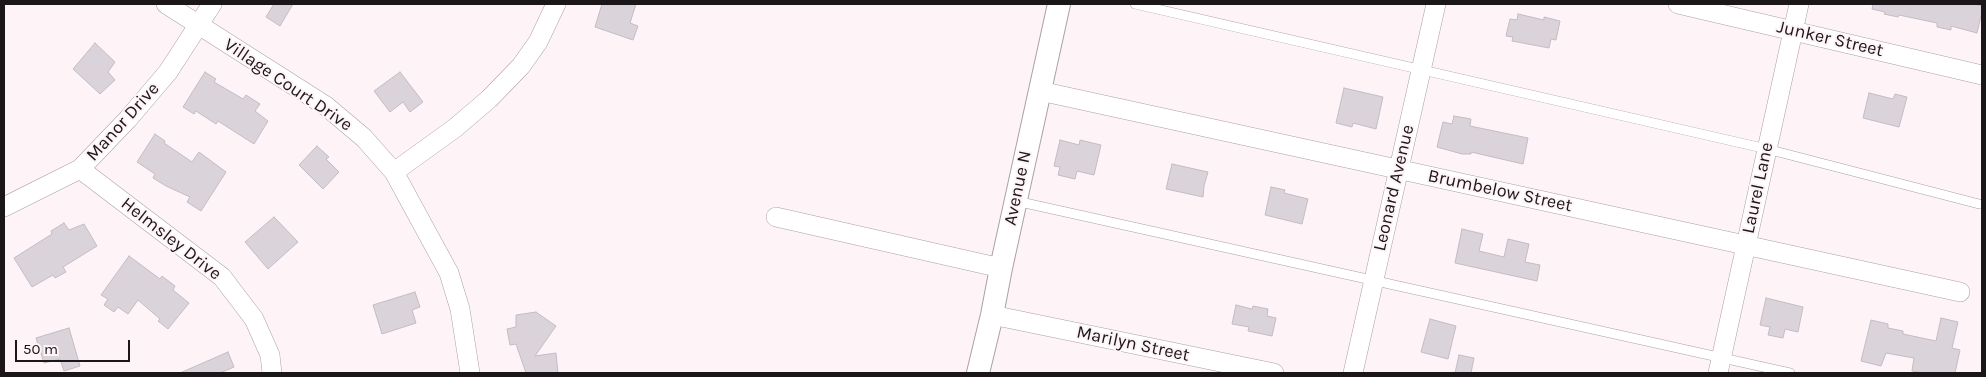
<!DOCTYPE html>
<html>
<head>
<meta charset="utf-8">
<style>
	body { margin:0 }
	#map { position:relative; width:1986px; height:377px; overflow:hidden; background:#fef3f6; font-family:Karla,sans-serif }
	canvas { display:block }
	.frame { position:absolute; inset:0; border:5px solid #1b1718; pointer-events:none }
	.scale { position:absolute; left:15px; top:340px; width:115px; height:22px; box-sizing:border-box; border:2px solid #1b1718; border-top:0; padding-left:6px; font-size:15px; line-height:18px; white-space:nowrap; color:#1b1718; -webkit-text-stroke:4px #fef3f6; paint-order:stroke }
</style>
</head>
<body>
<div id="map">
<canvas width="1986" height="377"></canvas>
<div class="frame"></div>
<div class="scale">50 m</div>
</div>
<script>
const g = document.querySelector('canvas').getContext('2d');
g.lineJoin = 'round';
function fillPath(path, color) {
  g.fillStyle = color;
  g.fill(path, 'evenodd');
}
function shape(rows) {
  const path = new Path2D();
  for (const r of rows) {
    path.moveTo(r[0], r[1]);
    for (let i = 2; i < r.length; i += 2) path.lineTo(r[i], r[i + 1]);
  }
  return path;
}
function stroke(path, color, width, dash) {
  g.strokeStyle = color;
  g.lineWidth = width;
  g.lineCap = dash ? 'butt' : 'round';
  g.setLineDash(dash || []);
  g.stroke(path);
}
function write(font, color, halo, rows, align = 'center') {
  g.font = font + ' Karla,sans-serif';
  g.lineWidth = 4;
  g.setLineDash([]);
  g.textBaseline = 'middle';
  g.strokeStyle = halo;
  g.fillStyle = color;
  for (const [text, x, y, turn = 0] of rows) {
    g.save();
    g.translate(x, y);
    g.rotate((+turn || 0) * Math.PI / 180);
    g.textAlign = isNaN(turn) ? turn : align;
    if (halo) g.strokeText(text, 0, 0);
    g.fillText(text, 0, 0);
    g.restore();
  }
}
const building = shape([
	[274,4,293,4,280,26,266,17,274,4],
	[602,4,636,4,630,23,638,26,633,40,595,27,602,4],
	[1873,4,1973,4,1982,6,1982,12,1977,33,1951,26,1951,30,1937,27,1937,23,1899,15,1898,17,1884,14,1885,12,1872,9,1873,4],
	[1518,14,1544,20,1544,17,1560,21,1556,40,1551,39,1549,48,1512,41,1513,37,1506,36,1510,19,1517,20,1518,14],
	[95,43,115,62,108,72,115,80,100,94,73,69,95,43],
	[205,72,216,79,214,82,243,99,246,95,260,104,255,111,268,121,254,144,218,121,216,124,196,111,194,114,183,107,205,72],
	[400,72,423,102,410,112,403,102,390,112,374,91,400,72],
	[1344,88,1383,97,1376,129,1353,123,1352,127,1336,123,1344,88],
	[1869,93,1893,99,1895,94,1907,97,1899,127,1863,118,1869,93],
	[1454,116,1471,119,1470,126,1528,138,1523,164,1471,152,1471,154,1462,154,1437,147,1443,122,1452,124,1454,116],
	[155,134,165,141,164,143,192,162,199,152,226,172,201,211,187,202,190,197,166,186,153,178,155,174,137,162,155,134],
	[1060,140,1079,145,1080,140,1101,145,1094,175,1077,171,1075,179,1058,175,1060,167,1054,166,1060,140],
	[317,146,329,157,326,159,339,172,323,189,299,165,317,146],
	[1172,164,1208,172,1204,186,1203,197,1166,189,1172,164],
	[1271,187,1285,190,1284,193,1308,199,1302,224,1265,215,1271,187],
	[274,217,298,242,268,269,245,242,274,217],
	[64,223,69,230,84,224,97,246,63,267,66,272,55,278,53,275,32,287,14,258,52,234,51,231,64,223],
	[1462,229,1483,234,1479,251,1504,257,1508,239,1529,244,1525,262,1540,265,1537,281,1455,263,1462,229],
	[129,256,160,279,162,276,175,286,173,290,189,303,168,329,158,321,160,319,138,300,128,314,118,307,114,312,104,305,108,299,101,295,129,256],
	[415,292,420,307,412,310,416,323,382,334,373,305,415,292],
	[1766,298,1803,307,1798,332,1785,329,1783,338,1768,335,1770,327,1760,325,1766,298],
	[1236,305,1252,309,1253,306,1268,309,1267,316,1276,318,1272,336,1248,331,1249,327,1232,324,1236,305],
	[536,312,556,326,535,356,556,353,558,373,526,373,516,344,510,345,507,329,516,327,516,315,536,312],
	[1941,318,1958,322,1952,348,1960,350,1955,373,1924,373,1912,371,1914,358,1886,353,1881,366,1861,361,1871,320,1888,324,1888,328,1903,331,1903,334,1936,341,1941,318],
	[1430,319,1456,326,1448,359,1421,352,1430,319],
	[69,328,80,366,64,371,60,359,44,363,36,338,69,328],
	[228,352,234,367,220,373,180,373,228,352],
	[1459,355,1474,358,1471,373,1455,373,1459,355]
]);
fillPath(building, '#dad3da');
stroke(building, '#c3bcc3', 1);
const service = shape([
	[1135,4,1767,149,1979,204],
	[1016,201,1790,373]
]);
const minor = shape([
	[166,4,326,106,364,138,394,172,449,273,460,309,470,373],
	[1678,4,1982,75],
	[1040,91,1960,292],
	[80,169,222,277,254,319,270,355,272,373],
	[394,172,455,128,489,99,521,66,538,42,556,4],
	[4,207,80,169,128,119,168,72,212,4],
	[776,217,1001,268],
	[992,315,1274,373],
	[1353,373,1436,4],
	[1718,373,1799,4]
]);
const tertiary = shape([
	[978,373,992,315,1001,268,1059,4]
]);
stroke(service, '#aba1a3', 10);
stroke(minor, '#aba1a3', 20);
stroke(tertiary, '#aba1a3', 24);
stroke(service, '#fff', 9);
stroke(minor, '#fff', 19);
stroke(tertiary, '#fff', 22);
write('18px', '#1b1718', '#fef3f6', [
	["Junker Street",1830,39,13],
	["Village Court Drive",288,85,34],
	["Manor Drive",123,122,-48],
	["Avenue N",1018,188,-78],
	["Leonard Avenue",1394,188,-77],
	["Laurel Lane",1758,188,-78],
	["Brumbelow Street",1500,191,12],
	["Helmsley Drive",171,239,38],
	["Marilyn Street",1133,344,12]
]);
</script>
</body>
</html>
